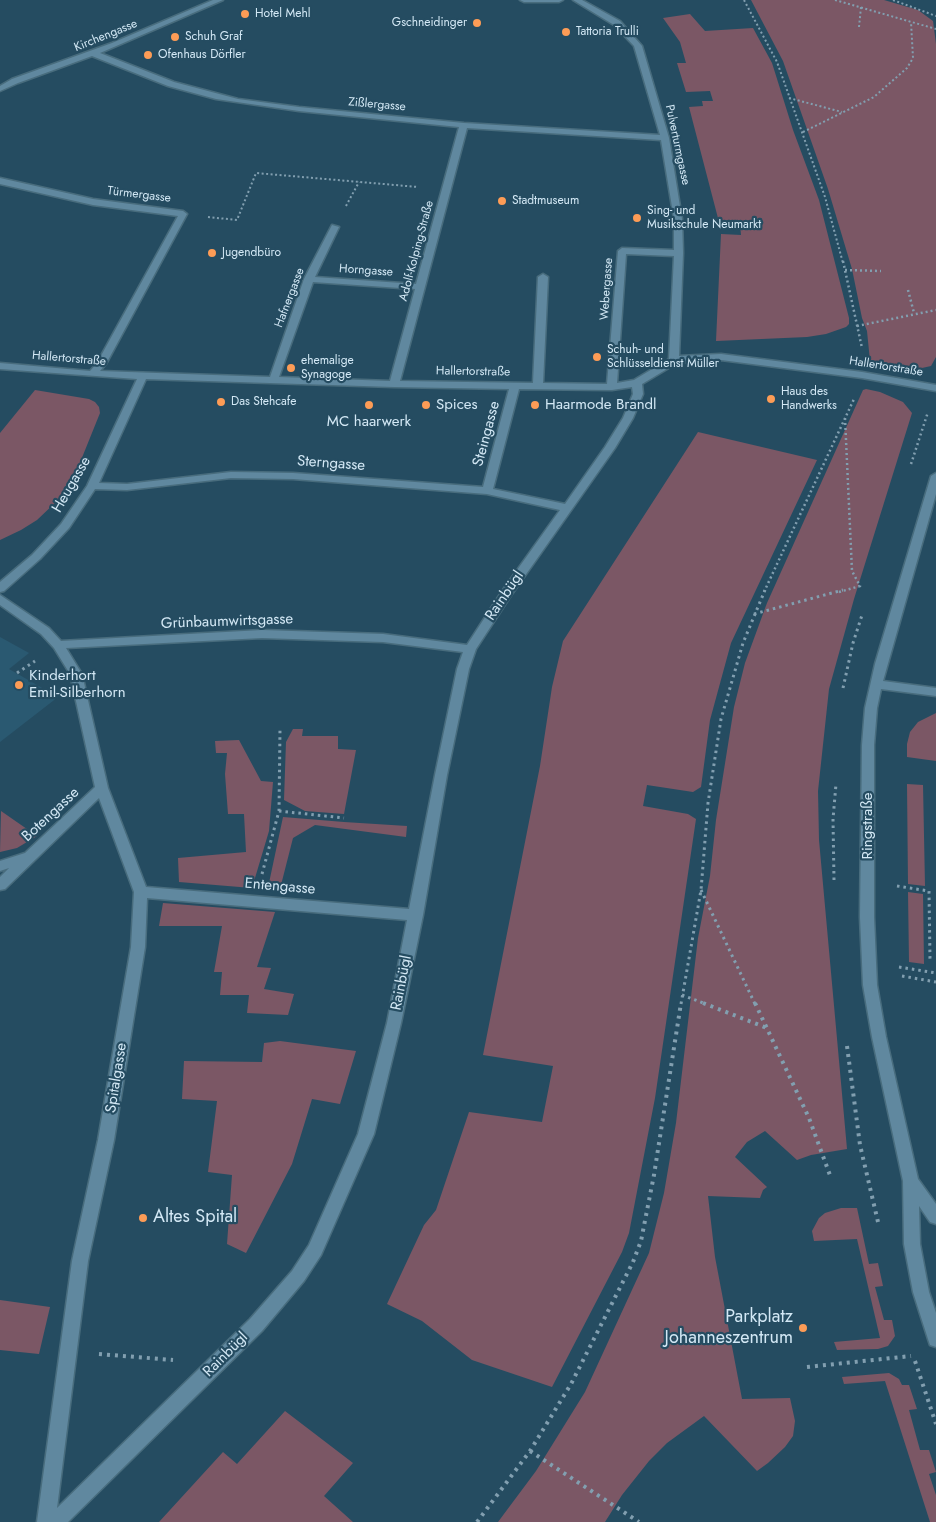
<!DOCTYPE html>
<html>
<head>
<meta charset="utf-8">
<style>
	body { margin:0 }
	canvas { display:block; background:#254c61 }
</style>
</head>
<body>
<canvas width="936" height="1522"></canvas>
<script>
const g = document.querySelector('canvas').getContext('2d');
g.lineJoin = 'round';
function fillPath(path, color) {
  g.fillStyle = color;
  g.fill(path, 'evenodd');
}
function shape(rows) {
  const path = new Path2D();
  for (const r of rows) {
    path.moveTo(r[0], r[1]);
    for (let i = 2; i < r.length; i += 2) path.lineTo(r[i], r[i + 1]);
  }
  return path;
}
function stroke(path, color, width, dash) {
  g.strokeStyle = color;
  g.lineWidth = width;
  g.lineCap = dash ? 'butt' : 'round';
  g.setLineDash(dash || []);
  g.stroke(path);
}
function write(font, color, halo, rows, align = 'center') {
  g.font = font + ' Jost,sans-serif';
  g.lineWidth = 4.5;
  g.setLineDash([]);
  g.textBaseline = 'middle';
  g.strokeStyle = halo;
  g.fillStyle = color;
  for (const [text, x, y, turn = 0] of rows) {
    g.save();
    g.translate(x, y);
    g.rotate((+turn || 0) * Math.PI / 180);
    g.textAlign = isNaN(turn) ? turn : align;
    if (halo) g.strokeText(text, 0, 0);
    g.fillText(text, 0, 0);
    g.restore();
  }
}
fillPath(shape([
	[0,637,29,653,9,669,58,697,0,742]
]), '#2a5971');
fillPath(shape([
	[751,0,884,0,918,10,933,21,936,44,936,357,931,366,913,370,900,370,878,367,870,361,867,331,862,318,852,269,828,189,783,61],
	[690,14,705,31,753,28,772,63,793,130,819,200,849,318,849,324,846,327,826,334,807,337,716,341,721,234,741,235,740,223,719,222,689,107,703,106,702,101,713,101,710,91,686,92,677,63,686,63,680,42,663,18],
	[866,389,880,392,903,402,912,413,854,599,829,689,818,791,819,840,847,1149,811,1155,797,1160,765,1131,747,1142,735,1157,767,1187,763,1190,760,1198,708,1196,715,1257,742,1399,790,1398,795,1421,793,1436,785,1447,768,1463,757,1471,704,1416,667,1443,649,1461,622,1495,605,1522,498,1522,536,1471,585,1392,649,1253,664,1193,676,1123,698,938,710,876,716,820,734,707,745,663,767,603,863,390],
	[35,390,89,399,95,402,99,407,100,413,75,475,57,501,37,520,21,530,0,540,0,433],
	[698,432,817,460,731,643,710,720,701,787,693,792,647,785,643,806,688,814,696,819,655,1098,629,1233,622,1252,552,1387,472,1360,422,1321,387,1304,424,1225,436,1210,469,1112,542,1122,553,1066,483,1055,540,766,552,687,563,641],
	[936,713,936,761,907,757,907,744,910,732,918,722],
	[293,729,303,729,302,736,338,736,338,749,356,750,344,814,305,811,284,800,286,742],
	[239,740,261,781,273,782,269,831,252,888,179,882,178,858,246,852,244,814,228,814,225,774,227,753,216,753,215,741],
	[907,784,923,785,925,886,908,884],
	[1,811,37,836,17,848,0,852],
	[283,817,344,822,407,826,406,837,315,825,293,838,281,885,269,883],
	[908,892,923,894,924,964,909,962],
	[163,903,275,912,257,967,271,968,264,989,294,994,288,1015,247,1013,249,995,220,995,222,972,214,972,222,926,159,926],
	[280,1041,356,1051,340,1104,312,1099,292,1164,246,1253,227,1244,232,1175,208,1172,217,1101,182,1099,184,1061,262,1062,264,1043],
	[841,1208,857,1208,869,1264,878,1263,883,1286,875,1287,884,1320,892,1320,895,1336,888,1346,878,1349,837,1350,834,1342,880,1338,857,1239,814,1241,812,1231,819,1218,825,1213],
	[0,1300,50,1307,39,1354,0,1350],
	[889,1373,899,1379,902,1385,909,1385,917,1409,909,1410,920,1450,929,1450,936,1472,929,1474,936,1495,936,1522,930,1522,885,1381,844,1384,842,1377],
	[285,1411,353,1463,324,1496,353,1522,159,1522,223,1452,237,1464]
]), '#7b5765');
const minor = shape([
	[213,0,223,0,100,53,174,82,238,99,299,107,464,123,660,135,634,46,614,25,573,0,582,0,620,21,642,46,669,138,682,219,683,253,679,356,721,354,862,372,936,385,936,391,862,378,721,360,677,363,642,384,643,394,633,418,615,448,510,597,476,649,469,669,447,775,423,915,401,1023,374,1134,321,1255,304,1281,262,1331,68,1522,37,1522,72,1261,98,1140,131,947,134,892,99,798,5,889,0,890,0,877,9,868,0,871,0,861,25,853,95,787,70,674,54,648,41,634,0,605,0,595,49,628,61,641,262,630,383,634,467,645,502,591,560,510,487,494,293,479,231,478,127,490,95,489,69,528,40,559,4,591,0,592,0,582,32,555,61,524,87,486,137,379,0,369,0,363,90,371,97,363,178,216,93,205,0,184,0,178,93,199,183,211,187,214,106,364,100,371,270,377,304,279,332,225,339,227,315,277,416,284,459,127,299,111,216,99,168,86,92,56,18,83,0,91,0,86,12,79,112,43,213,0],
	[467,128,661,140,674,219,674,250,622,248,618,251,607,384,543,383,548,277,543,274,538,277,533,383,400,381,467,128],
	[626,254,674,256,669,359,634,380,617,383,626,254],
	[313,282,415,289,390,381,279,377,313,282],
	[146,379,394,387,509,389,483,487,293,473,231,472,127,484,99,483,146,379],
	[632,387,633,394,623,418,605,447,565,504,493,489,519,389,612,390,632,387],
	[262,638,383,642,463,652,457,669,435,775,409,909,146,887,108,788,82,674,66,648,262,638],
	[147,898,407,920,387,1023,358,1134,309,1245,292,1271,250,1319,57,1508,88,1261,114,1140,145,947,147,898],
	[520,0,563,0,559,2,524,2,520,0],
	[936,473,936,494,883,681,936,688,936,696,881,689,877,708,874,745,874,917,877,985,886,1037,918,1179,936,1204,936,1224,930,1222,919,1206,920,1244,929,1292,936,1313,936,1347,930,1345,928,1339,913,1292,904,1244,903,1181,872,1037,863,985,860,917,862,745,865,708,875,664,931,476,936,473]
]);
stroke(minor, '#486c7d', 3);
stroke(shape([
	[744,0,777,62,825,197,843,263],
	[835,0,936,29],
	[893,0,936,16],
	[859,27,861,7],
	[789,98,842,112],
	[803,132,874,97,907,68,913,58,911,22],
	[346,206,359,182],
	[208,217,237,220,256,173,418,187]
]), '#829fb0', 2, [2, 2.5]);
stroke(shape([
	[843,261,862,348],
	[845,270,881,271],
	[908,290,914,313],
	[857,326,936,310],
	[911,464,928,412],
	[764,592,854,399],
	[839,592,860,586,852,571,845,418]
]), '#829fb0', 2.5, [2, 3]);
stroke(shape([
	[754,614,843,590],
	[17,673,35,661],
	[843,688,853,643,862,615],
	[279,811,344,818],
	[262,874,279,811,280,729],
	[834,880,833,819,836,784],
	[897,886,929,891,930,960],
	[701,890,755,1004],
	[899,967,936,973],
	[902,976,936,982],
	[682,995,706,1004],
	[681,1004,701,890,708,803,721,719,743,643,765,590]
]), '#829fb0', 3, [2.5, 4]);
stroke(shape([
	[703,1003,767,1028],
	[755,1003,809,1118,831,1178],
	[847,1046,860,1145,878,1222],
	[99,1354,173,1360],
	[915,1361,936,1424],
	[807,1367,911,1356],
	[530,1451,639,1522],
	[477,1522,530,1451,571,1384,633,1262,641,1241,654,1175,681,1003]
]), '#829fb0', 4, [3, 5]);
fillPath(minor, '#60889f');
for (const [x, y, r, color] of [
	[245,14,5,"#fd9c56"],
	[477,23,5,"#fd9c56"],
	[566,32,5,"#fd9c56"],
	[175,37,5,"#fd9c56"],
	[148,55,5,"#fd9c56"],
	[502,201,5,"#fd9c56"],
	[637,218,5,"#fd9c56"],
	[212,253,5,"#fd9c56"],
	[597,357,5,"#fd9c56"],
	[291,368,5,"#fd9c56"],
	[771,399,5,"#fd9c56"],
	[221,402,5,"#fd9c56"],
	[369,405,5,"#fd9c56"],
	[426,405,5,"#fd9c56"],
	[535,405,5,"#fd9c56"],
	[19,685,5,"#fd9c56"],
	[143,1218,5,"#fd9c56"],
	[803,1328,5,"#fd9c56"]
]) {
  const dot = new Path2D();
  dot.arc(x, y, r, 0, 2 * Math.PI);
  g.fillStyle = color;
  g.fill(dot);
  stroke(dot, '#254c61', 2);
}
write('12px', '#d3e8f5', '#254c61', [
	["Hotel Mehl",255,14],
	["Gschneidinger",467,23,"right"],
	["Tattoria Trulli",576,32],
	["Schuh Graf",185,37],
	["Ofenhaus Dörfler",158,55],
	["Stadtmuseum",512,201],
	["Sing- und",647,211],
	["Musikschule Neumarkt",647,225],
	["Jugendbüro",222,253],
	["Schuh- und",607,350],
	["Schlüsseldienst Müller",607,364],
	["ehemalige",301,361],
	["Synagoge",301,375],
	["Haus des",781,392],
	["Handwerks",781,406],
	["Das Stehcafe",231,402]
], 'left');
write('12px', '#d3e8f5', '#254c61', [
	["Kirchengasse",106,36,-22],
	["Zißlergasse",377,105,5],
	["Pulverturmgasse",677,145,78],
	["Türmergasse",139,195,7],
	["Adolf-Kolping-Straße",417,251,-75],
	["Horngasse",366,271,4],
	["Webergasse",607,289,-86],
	["Hafnergasse",290,298,-69],
	["Hallertorstraße",69,359,5],
	["Hallertorstraße",886,367,9],
	["Hallertorstraße",473,372,1]
]);
write('15px', '#d3e8f5', '#254c61', [
	["Spices",436,405],
	["Haarmode Brandl",545,405],
	["MC haarwerk",369,422,"center"],
	["Kinderhort",29,676],
	["Emil-Silberhorn",29,693]
], 'left');
write('15px', '#d3e8f5', '#254c61', [
	["Steingasse",487,434,-75],
	["Sterngasse",331,464,4],
	["Heugasse",72,485,-60],
	["Rainbügl",505,596,-56],
	["Grünbaumwirtsgasse",227,622,-2],
	["Botengasse",51,815,-43],
	["Ringstraße",868,826,-90],
	["Entengasse",280,887,5],
	["Rainbügl",402,983,-79],
	["Spitalgasse",117,1078,-81],
	["Rainbügl",226,1355,-45]
]);
write('18px', '#d3e8f5', '#254c61', [
	["Altes Spital",153,1218],
	["Parkplatz",793,1318,"right"],
	["Johanneszentrum",793,1339,"right"]
], 'left');
</script>
</body>
</html>
